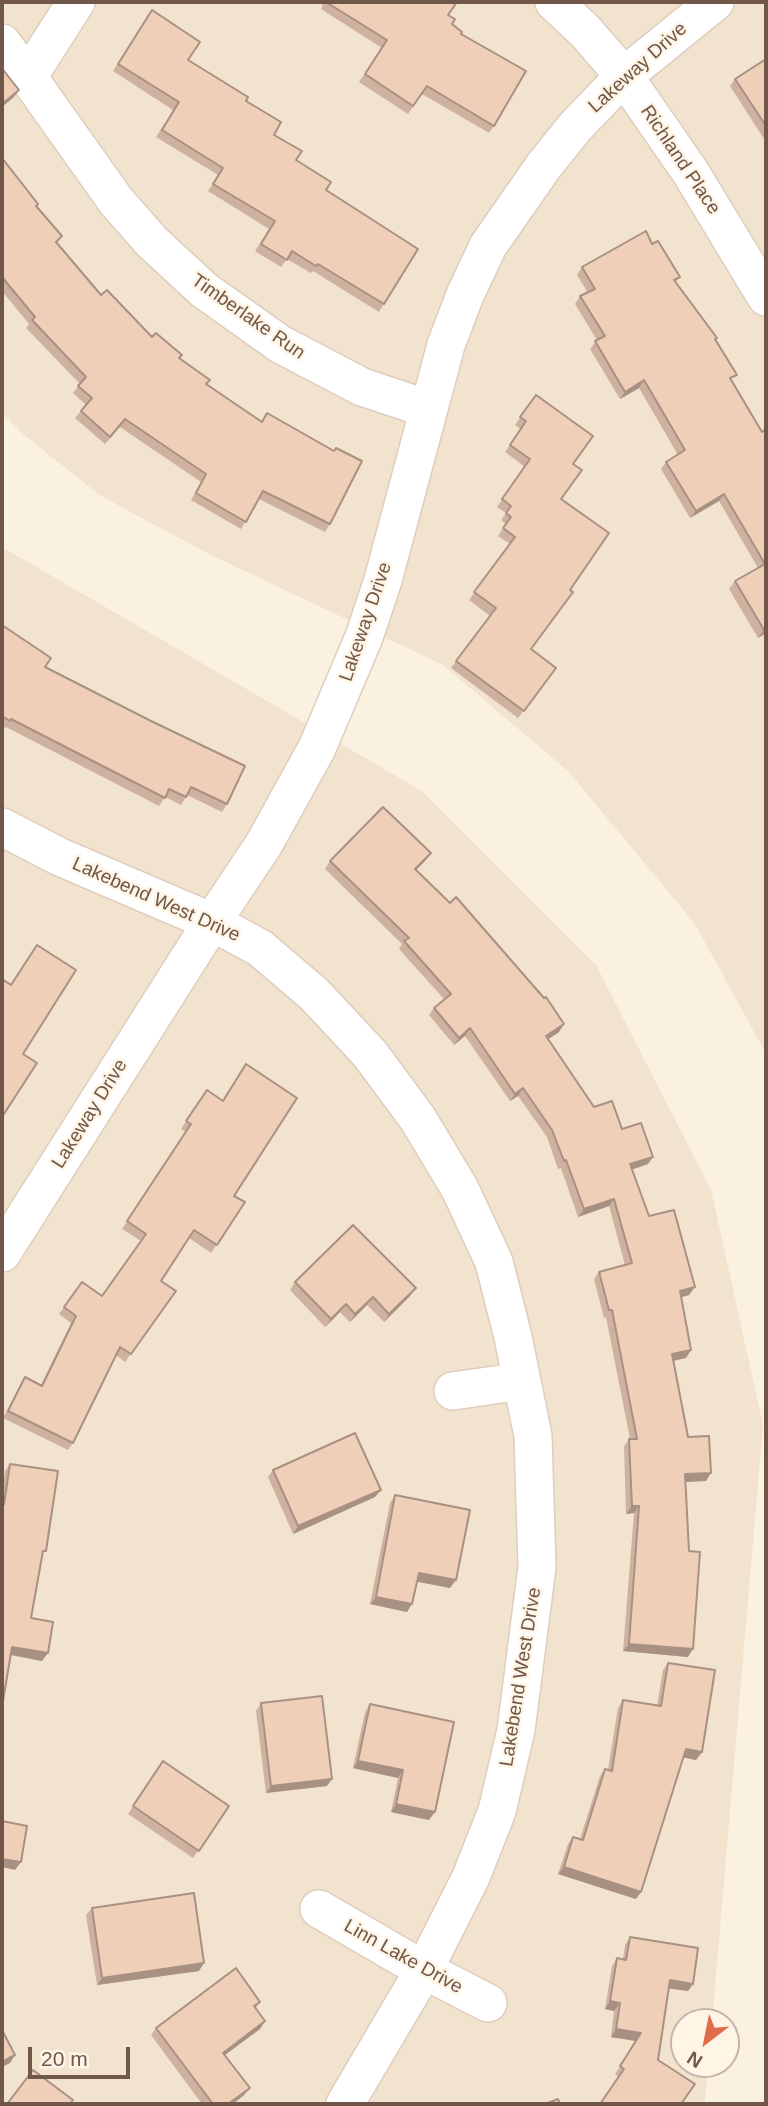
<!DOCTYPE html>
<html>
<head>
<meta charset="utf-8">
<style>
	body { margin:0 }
	#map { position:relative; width:768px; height:2106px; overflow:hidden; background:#fbf1e0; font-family:Helvetica,sans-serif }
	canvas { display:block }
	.frame { position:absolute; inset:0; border:4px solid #715749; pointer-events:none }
	.north { position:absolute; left:670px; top:2008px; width:70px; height:70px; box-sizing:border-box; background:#fff5e6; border:2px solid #c6b6a7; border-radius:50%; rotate:212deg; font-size:19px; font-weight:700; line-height:28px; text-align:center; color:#715749 }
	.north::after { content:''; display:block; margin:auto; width:24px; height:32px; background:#e26c48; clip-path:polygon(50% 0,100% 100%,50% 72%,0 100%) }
	.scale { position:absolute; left:28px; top:2047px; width:102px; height:32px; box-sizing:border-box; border:4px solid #715749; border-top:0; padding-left:9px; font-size:21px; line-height:24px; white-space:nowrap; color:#715749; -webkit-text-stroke:5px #fff5e6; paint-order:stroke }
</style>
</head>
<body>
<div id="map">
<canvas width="768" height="2106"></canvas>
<div class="frame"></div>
<div class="north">N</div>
<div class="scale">20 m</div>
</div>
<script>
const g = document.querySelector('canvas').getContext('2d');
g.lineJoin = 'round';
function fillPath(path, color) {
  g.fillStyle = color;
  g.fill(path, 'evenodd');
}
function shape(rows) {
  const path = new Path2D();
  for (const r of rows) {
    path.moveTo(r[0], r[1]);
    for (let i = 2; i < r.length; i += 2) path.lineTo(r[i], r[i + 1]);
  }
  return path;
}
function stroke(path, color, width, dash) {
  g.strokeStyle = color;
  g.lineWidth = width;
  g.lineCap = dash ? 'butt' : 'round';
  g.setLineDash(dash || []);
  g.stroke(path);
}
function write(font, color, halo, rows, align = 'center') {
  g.font = font + ' Helvetica,sans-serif';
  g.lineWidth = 5;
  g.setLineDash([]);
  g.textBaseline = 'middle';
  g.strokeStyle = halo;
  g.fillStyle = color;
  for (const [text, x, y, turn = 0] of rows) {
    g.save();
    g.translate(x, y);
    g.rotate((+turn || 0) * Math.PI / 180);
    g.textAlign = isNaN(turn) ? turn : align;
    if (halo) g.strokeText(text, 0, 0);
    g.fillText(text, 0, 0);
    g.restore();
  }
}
fillPath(shape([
	[2,2,766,2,766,1054,695,924,568,771,443,665,207,553,101,496,24,435,2,413],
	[2,547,422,791,596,965,711,1190,763,1425,712,2022,684,2022,684,2064,708,2064,705,2104,2,2104]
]), '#f2e3cf');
const street = shape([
	[554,2,585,31,624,76,691,173,766,297],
	[2,43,28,77,116,201,152,242,204,290,280,344,362,387,428,409],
	[28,77,76,2],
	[2,827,60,857,212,922,260,948,314,994,370,1054,418,1119,460,1189,494,1262,513,1337,533,1436,537,1567,516,1730,497,1811,471,1877,424,1970,345,2104],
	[2,1253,212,922,264,844,317,748,364,637,383,580,446,345,465,295,488,246,543,167,575,127,624,76,715,2],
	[453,1391,522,1381],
	[319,1909,424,1970,488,2003]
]);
stroke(street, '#dfcdbd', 40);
stroke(street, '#fff', 37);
fillPath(shape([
	[318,2,457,2,448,15,452,24,461,34,494,126,489,133,422,94,408,114,359,82,382,48,321,9,323,5],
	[152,10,188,60,246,101,296,160,326,190,384,304,379,312,313,271,311,273,287,259,281,267,255,251,269,229,208,191,218,175,156,137,173,110,113,71],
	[766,59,766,142,730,86,735,79],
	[2,158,37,206,62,236,57,243,101,295,179,359,206,384,261,422,267,413,330,524,325,532,259,499,241,529,191,500,201,482,120,427,105,444,75,418,86,405,73,393,80,384,26,328,29,324,2,291],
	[652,244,680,277,675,283,717,338,715,340,732,381,762,432,766,633,758,638,729,589,735,581,758,568,719,501,690,518,661,469,666,462,678,455,639,388,620,399,590,349,597,340,575,304,580,296,588,293,577,275,582,267],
	[536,395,573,464,561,499,570,590,531,649,556,668,518,718,451,668,490,616,469,600,510,544,498,536,506,524,501,520,506,513,497,507,525,467,505,452,521,429,515,425],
	[2,625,45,667,227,804,222,812,187,795,181,805,165,797,159,806,6,727,4,728,2,727],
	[330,861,425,861,416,870,559,1032,548,1039,594,1107,622,1129,648,1164,632,1169,649,1216,689,1295,681,1297,691,1350,686,1358,674,1361,688,1437,706,1481,686,1482,688,1657,623,1651,634,1513,626,1514,624,1446,630,1439,606,1317,604,1318,594,1279,599,1272,625,1265,609,1206,578,1217,561,1168,558,1169,547,1137,518,1096,510,1101,465,1036,454,1045,429,1015,434,1008,444,999,399,949,402,944,325,869],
	[207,1090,234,1196,245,1202,211,1253,189,1238,161,1281,176,1291,125,1362,116,1355,73,1443,68,1450,3,1418,20,1385,25,1377,41,1385,71,1323,59,1314,82,1282,102,1296,141,1241,122,1229,186,1132,181,1129],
	[295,1282,410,1296,384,1322,367,1305,350,1322,340,1312,325,1327,290,1290],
	[10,1464,42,1556,31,1618,42,1661,10,1655,2,1707,2,1494,5,1471],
	[273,1470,375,1497,293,1534,268,1477],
	[395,1495,450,1588,417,1581,407,1612,370,1604,390,1503],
	[668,1663,702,1752,696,1760,683,1757,636,1899,558,1874,568,1844,573,1837,580,1839,600,1776,605,1769,608,1770,618,1708,623,1700,657,1706,663,1670],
	[261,1703,327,1786,266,1793,256,1711],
	[370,1704,429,1820,391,1812,398,1778,353,1768,365,1712],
	[163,1761,229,1806,193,1858,128,1814],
	[92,1908,199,1971,97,1985,86,1915],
	[630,1937,693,1984,688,1991,669,1988,658,2060,619,2077,615,2074,636,2041,611,2037,614,2011,605,2009,612,1966,617,1958,623,1959,625,1945],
	[260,2002,256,2008,265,2021,260,2029,225,2055,244,2095,233,2104,202,2104,151,2035,156,2028]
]), '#ceb29f');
fillPath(shape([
	[19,90,14,97,2,107,2,104],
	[644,380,639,388,620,399,625,392],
	[724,494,719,501,690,518,696,511],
	[766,629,766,633,758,638,764,630],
	[431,853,425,861,410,876,415,869],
	[564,1024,559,1032,541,1044,546,1036],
	[470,1028,465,1036,454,1045,459,1038],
	[523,1088,518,1096,510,1101,515,1094],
	[653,1157,648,1164,625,1172,630,1164],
	[614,1199,609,1206,578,1217,584,1209],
	[695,1287,689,1295,675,1299,680,1291],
	[416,1288,410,1296,384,1322,389,1314],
	[373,1297,367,1305,350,1322,355,1314],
	[346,1304,340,1312,325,1327,331,1319],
	[691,1350,686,1358,667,1362,672,1354],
	[711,1473,706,1481,680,1482,685,1474],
	[381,1490,375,1497,293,1534,298,1526],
	[632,1506,639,1506,634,1513,626,1514],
	[419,1573,456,1580,450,1588,413,1581],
	[376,1597,412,1604,407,1612,370,1604],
	[629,1644,693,1649,688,1657,623,1651],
	[12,1647,48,1653,42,1661,7,1654],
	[686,1749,702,1752,696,1760,681,1757],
	[358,1761,403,1770,398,1778,353,1768],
	[332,1779,327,1786,266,1793,271,1786],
	[396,1804,435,1812,429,1820,391,1812],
	[2,1859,21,1862,15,1870,2,1867],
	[564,1867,641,1892,636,1899,558,1874],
	[204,1963,199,1971,97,1985,102,1978],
	[670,1980,693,1984,688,1991,665,1988],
	[610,2001,620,2003,614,2011,605,2009],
	[265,2021,260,2029,218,2060,223,2053],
	[616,2029,641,2033,636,2041,611,2037],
	[15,2055,10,2063,2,2067,2,2062],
	[250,2088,244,2095,233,2104,228,2104]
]), '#a89182');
const building = shape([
	[326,2,457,2,448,15,455,19,452,24,462,32,461,34,526,71,494,126,427,86,413,106,365,74,387,40,326,2],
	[152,10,200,42,188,60,248,97,246,101,281,122,274,135,302,151,296,160,331,182,326,190,418,249,384,304,318,264,316,266,292,251,287,260,261,244,275,221,213,184,223,168,162,130,179,102,118,64,152,10],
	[766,59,766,126,735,79,766,59],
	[4,71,19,90,2,104,2,73,4,71],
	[2,158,38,204,36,206,62,236,56,242,101,295,107,290,152,337,156,333,182,355,179,358,210,380,206,384,262,422,267,413,334,451,336,448,362,461,330,524,263,491,246,522,196,493,206,474,125,419,110,437,81,411,92,398,78,386,86,377,32,320,35,317,2,277,2,158],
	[646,231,652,244,658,241,680,277,674,280,717,338,715,339,737,375,730,378,762,432,766,429,766,629,764,630,735,581,765,564,724,494,696,511,666,462,685,450,644,380,625,392,595,341,605,336,580,296,595,289,582,267,646,231],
	[536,395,593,436,573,464,582,470,561,499,609,533,570,590,573,592,531,649,556,668,524,711,456,661,496,608,474,592,515,537,503,528,511,517,506,513,511,506,502,499,530,459,510,445,526,421,520,417,536,395],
	[2,625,51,658,45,667,151,721,245,766,227,804,191,787,186,797,169,789,165,798,11,719,10,721,2,716,2,625],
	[383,807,431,853,415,869,450,903,456,897,544,998,546,997,564,1024,546,1036,594,1107,612,1101,622,1129,641,1123,653,1157,630,1164,649,1216,674,1210,695,1287,680,1291,691,1350,672,1354,688,1437,709,1436,711,1473,685,1474,689,1551,700,1552,693,1649,629,1644,639,1506,632,1506,629,1439,637,1439,612,1310,609,1310,599,1272,632,1263,614,1199,584,1209,566,1160,564,1161,552,1130,523,1088,515,1094,470,1028,459,1038,434,1008,451,994,404,941,409,938,330,861,383,807],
	[37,945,76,970,23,1054,37,1063,2,1117,2,979,11,985,37,945],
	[246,1064,297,1098,234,1196,245,1202,217,1245,194,1230,161,1281,176,1291,131,1354,120,1347,73,1443,8,1411,25,1377,42,1386,76,1316,64,1307,82,1282,102,1296,146,1234,127,1221,191,1124,186,1121,207,1090,223,1101,246,1064],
	[353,1225,416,1288,389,1314,373,1297,355,1314,346,1304,331,1319,295,1282,353,1225],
	[355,1433,381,1490,298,1526,273,1470,355,1433],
	[10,1464,58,1471,46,1551,43,1551,31,1618,53,1622,48,1653,12,1647,2,1707,2,1504,4,1504,10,1464],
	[395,1495,470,1510,456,1580,419,1573,412,1604,376,1597,395,1495],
	[668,1663,715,1670,702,1752,686,1749,641,1892,564,1867,573,1837,583,1840,605,1769,612,1771,623,1700,661,1706,668,1663],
	[322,1696,332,1779,271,1786,261,1703,322,1696],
	[370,1704,454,1722,435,1812,396,1804,403,1770,358,1761,370,1704],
	[163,1761,229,1806,199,1851,133,1806,163,1761],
	[2,1821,27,1826,21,1862,2,1859,2,1821],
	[194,1893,204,1963,102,1978,92,1908,194,1893],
	[630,1937,698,1948,693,1984,670,1980,658,2060,695,2084,681,2104,600,2104,624,2069,620,2066,641,2033,616,2029,620,2003,610,2001,617,1958,626,1960,630,1937],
	[236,1968,260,2002,254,2006,265,2021,223,2053,250,2088,228,2104,213,2104,156,2028,236,1968],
	[2,2030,15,2055,2,2062,2,2030],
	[33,2070,73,2100,70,2104,7,2104,33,2070],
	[558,2099,560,2104,545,2104,558,2099]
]);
fillPath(building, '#f0cfb9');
stroke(building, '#a89182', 2);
write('19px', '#715749', '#fff5e6', [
	["Lakeway Drive",638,68,-42],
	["Richland Place",680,160,56],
	["Timberlake Run",248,317,35],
	["Lakeway Drive",366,622,-71],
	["Lakebend West Drive",156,900,24],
	["Lakeway Drive",90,1114,-58],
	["Lakebend West Drive",521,1677,-81],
	["Linn Lake Drive",403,1957,29]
]);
</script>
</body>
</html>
